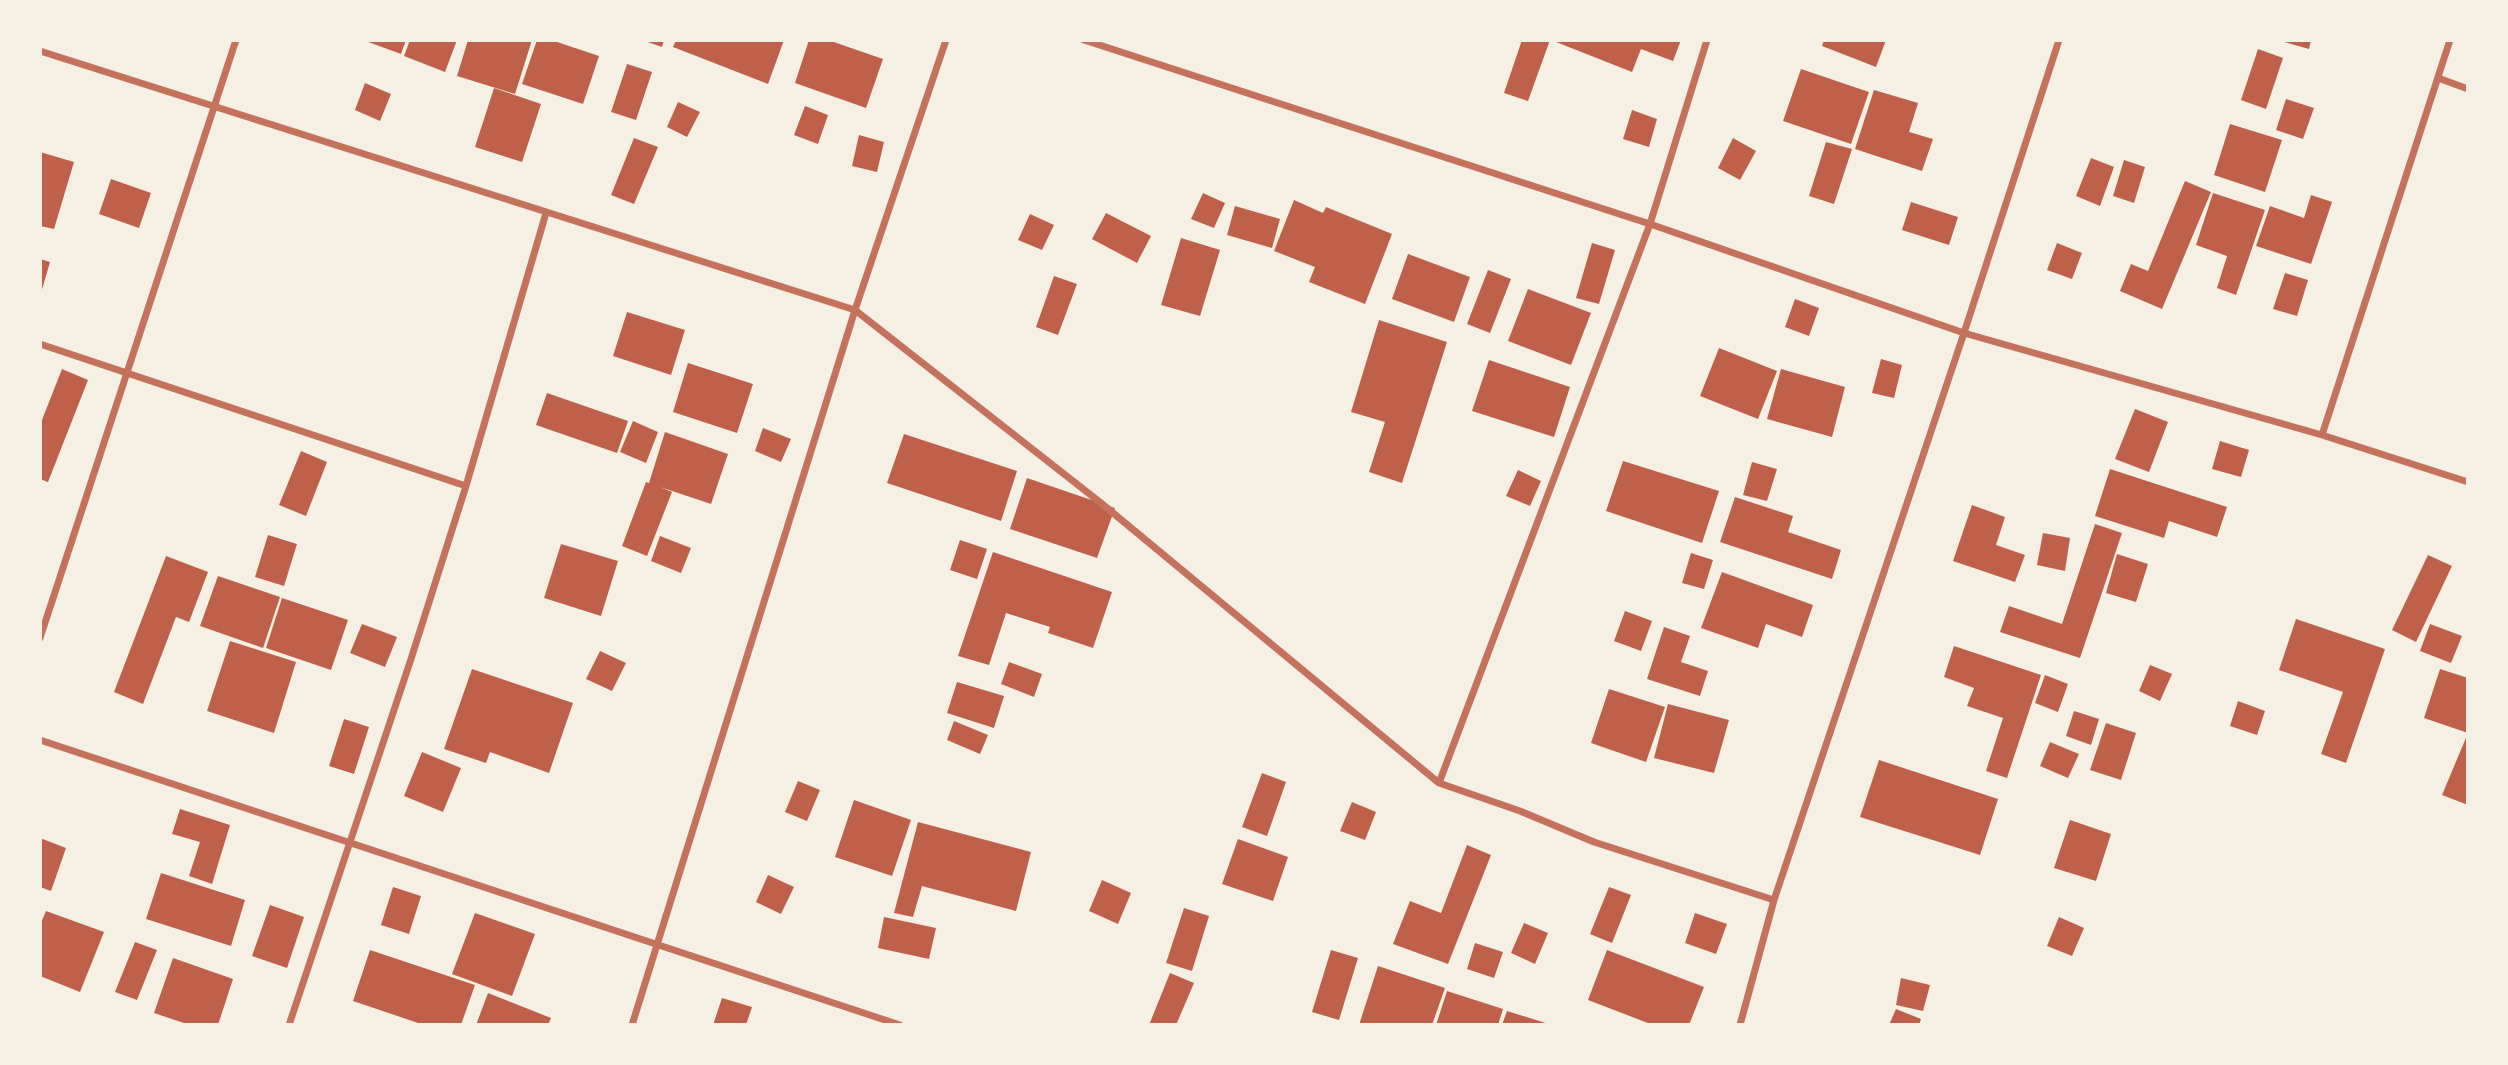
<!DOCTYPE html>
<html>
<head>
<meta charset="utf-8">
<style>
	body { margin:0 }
	#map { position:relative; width:2508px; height:1065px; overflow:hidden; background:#f6efe4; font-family:"DejaVu Sans",sans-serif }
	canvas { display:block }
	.frame { position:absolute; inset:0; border:42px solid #f6efe4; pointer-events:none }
</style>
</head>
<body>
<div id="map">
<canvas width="2508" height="1065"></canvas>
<div class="frame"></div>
</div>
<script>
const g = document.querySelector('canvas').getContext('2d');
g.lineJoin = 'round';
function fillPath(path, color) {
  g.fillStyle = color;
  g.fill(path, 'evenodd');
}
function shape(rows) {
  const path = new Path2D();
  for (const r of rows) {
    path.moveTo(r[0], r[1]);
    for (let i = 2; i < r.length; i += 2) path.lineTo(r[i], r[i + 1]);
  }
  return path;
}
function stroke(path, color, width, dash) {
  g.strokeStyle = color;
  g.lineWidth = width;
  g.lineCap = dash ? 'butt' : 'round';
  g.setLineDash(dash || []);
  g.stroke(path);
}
fillPath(shape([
	[363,40,406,40,401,54],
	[410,40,457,40,445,72,404,56],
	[468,40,532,40,515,94,457,76],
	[537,40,551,40,599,56,583,104,522,84],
	[642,40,664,40,662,47],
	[676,40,784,40,768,84,673,47],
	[809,40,828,40,883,59,866,108,795,83],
	[1522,40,1550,40,1528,101,1504,93],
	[1551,40,1681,40,1673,61,1641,49,1632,72],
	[1824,40,1886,40,1876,67,1822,46],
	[2277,40,2311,40,2309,49],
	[2258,49,2283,58,2266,109,2241,100],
	[627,64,652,72,636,120,611,112],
	[1801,69,1869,92,1851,144,1783,121],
	[365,83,391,94,380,121,355,110],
	[494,88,541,104,522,162,475,147],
	[1874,90,1918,103,1909,132,1933,139,1922,171,1855,149],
	[2286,99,2314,108,2303,139,2276,130],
	[678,102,700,112,687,137,667,127],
	[805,106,828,115,818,144,794,135],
	[1632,110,1657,119,1649,147,1623,139],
	[2230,124,2282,140,2265,192,2214,175],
	[859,135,884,142,877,172,852,166],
	[634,138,658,147,634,204,611,195],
	[1733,138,1756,151,1740,180,1718,168],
	[1826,142,1852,149,1834,204,1809,196],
	[40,152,74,162,54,229,40,226],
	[2091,158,2114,167,2100,206,2076,196],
	[2124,160,2145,167,2134,203,2113,196],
	[111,179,151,193,139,228,99,214],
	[2185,181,2211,192,2162,309,2120,291,2131,264,2148,271],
	[1203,193,1225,203,1214,228,1191,219],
	[2213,193,2265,210,2236,295,2217,288,2227,256,2196,245],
	[2311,195,2332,202,2311,264,2256,246,2270,206,2304,218],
	[1294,200,1323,213,1326,207,1392,234,1365,304,1309,282,1315,267,1274,251],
	[1911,202,1958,217,1949,245,1902,230],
	[1235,206,1280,219,1272,248,1227,235],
	[1106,213,1151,236,1137,263,1092,239],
	[1030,214,1054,225,1042,250,1018,240],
	[1181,238,1220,250,1200,316,1161,305],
	[1592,243,1615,250,1599,304,1576,298],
	[2057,243,2082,253,2072,279,2047,270],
	[1408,254,1470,277,1454,322,1392,299],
	[40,259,50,262,41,293,40,293],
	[1488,270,1511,279,1490,333,1467,324],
	[2285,273,2308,280,2297,316,2273,309],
	[1054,276,1077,284,1058,335,1036,327],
	[1528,289,1591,313,1571,365,1508,341],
	[1795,299,1819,308,1809,336,1785,327],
	[627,312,685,330,671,375,613,356],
	[1379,320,1447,342,1402,483,1369,472,1385,422,1351,412],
	[1719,348,1777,371,1758,419,1700,396],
	[1881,359,1902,365,1894,398,1872,393],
	[1489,360,1570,387,1554,437,1472,411],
	[688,363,753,384,737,433,673,412],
	[62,369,88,380,48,482,40,479,40,425],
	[1781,369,1845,387,1832,437,1767,419],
	[547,393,628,421,617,453,536,425],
	[2135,409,2168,422,2149,472,2115,459],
	[633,421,658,432,646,463,620,452],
	[763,428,791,439,781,462,755,451],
	[665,432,728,454,711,504,660,487,672,492,647,556,622,546,646,482,649,483],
	[904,434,1017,471,1001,521,887,483],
	[2220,441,2249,450,2241,477,2212,469],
	[301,451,327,462,306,516,279,505],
	[1623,461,1719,491,1702,543,1606,511],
	[1752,462,1777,469,1767,501,1743,495],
	[2110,469,2227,507,2217,537,2169,521,2164,538,2095,516],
	[1518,470,1541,481,1530,506,1506,496],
	[1027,478,1115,508,1097,558,1010,529],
	[1735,497,1793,516,1788,532,1841,550,1832,579,1720,542],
	[1972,505,2005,517,1996,545,2025,555,2015,582,1953,561],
	[2095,524,2122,533,2080,658,2000,632,2009,606,2062,624],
	[2043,533,2070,538,2065,571,2037,565],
	[268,535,297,544,284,586,255,577],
	[660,536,691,548,681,573,651,561],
	[960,540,987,549,977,579,950,570],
	[561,544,618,561,601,616,544,598],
	[993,552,1112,592,1093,648,1048,633,1050,627,1006,613,989,665,958,656],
	[1691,553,1713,560,1704,589,1682,583],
	[2117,554,2148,564,2136,602,2106,593],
	[2428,555,2452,566,2416,642,2392,630],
	[166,556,208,572,189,622,176,617,143,704,114,692],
	[1722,572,1813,605,1802,637,1766,624,1758,648,1701,628],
	[218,576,280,597,263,648,200,626],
	[282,598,348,620,331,670,266,648],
	[1625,611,1652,621,1641,651,1614,641],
	[2296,619,2385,649,2346,763,2321,754,2343,692,2279,670],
	[362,624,397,637,385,667,350,653],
	[2430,624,2462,636,2451,663,2420,651],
	[1664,627,1690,636,1681,662,1708,671,1700,696,1647,679],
	[230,641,296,662,274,733,207,711],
	[1954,646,2041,675,2007,778,1986,771,2003,718,1967,706,1974,688,1944,677],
	[600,651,626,663,612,691,586,679],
	[1009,662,1042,674,1034,697,1001,684],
	[2150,665,2172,674,2160,701,2139,691],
	[472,669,573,703,549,773,490,752,486,763,444,749],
	[2440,669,2468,678,2468,733,2424,718],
	[2045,675,2068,684,2058,712,2035,703],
	[957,682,1004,696,994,728,947,713],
	[1609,689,1665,707,1646,762,1591,743],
	[2238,701,2265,711,2257,735,2230,726],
	[1668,704,1729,720,1714,773,1654,758],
	[2074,711,2099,719,2091,745,2066,736],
	[344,719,369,727,354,774,329,766],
	[954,721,988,735,980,754,947,740],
	[2106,723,2136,733,2121,780,2090,770],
	[2468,733,2468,805,2442,795],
	[2050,742,2079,754,2068,778,2040,766],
	[422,752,461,768,443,812,404,796],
	[1879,760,1998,799,1980,855,1860,817],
	[1262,773,1286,782,1267,836,1242,827],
	[798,781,820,790,807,821,785,812],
	[854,800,911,820,892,876,835,857],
	[1352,802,1376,812,1365,840,1340,831],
	[180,809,230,825,212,884,189,876,200,842,172,834],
	[2070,820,2111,834,2096,881,2054,868],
	[918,822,1031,852,1016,911,922,886,913,917,894,913],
	[40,838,66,848,51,891,40,887],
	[1238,839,1288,857,1273,901,1222,884],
	[1467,845,1491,855,1448,964,1393,944,1410,901,1441,913],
	[161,873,245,900,231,946,146,919],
	[768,875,794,887,781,914,756,902],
	[1102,880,1131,893,1118,924,1089,911],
	[393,887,421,896,409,934,381,925],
	[1609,887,1631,895,1612,943,1590,934],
	[270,905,304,917,287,968,252,956],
	[1184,908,1209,916,1192,971,1166,963],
	[46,911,104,932,80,992,40,976,40,925],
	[475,913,535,934,512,996,452,974],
	[1695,913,1727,924,1716,954,1685,943],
	[884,917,936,928,929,959,878,948],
	[2059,917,2084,928,2072,956,2047,946],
	[1524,923,1548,933,1535,964,1511,953],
	[135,942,157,950,137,1000,115,992],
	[1475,943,1503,952,1494,978,1467,969],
	[370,950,475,985,461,1025,424,1025,353,1001],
	[1331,950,1358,958,1339,1020,1312,1012],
	[1607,950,1704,987,1689,1025,1653,1025,1588,1000],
	[173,958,233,979,218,1025,190,1025,154,1013],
	[1378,966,1445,988,1432,1025,1359,1025],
	[1170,973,1194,983,1176,1025,1149,1025],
	[1901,978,1930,985,1923,1011,1896,1005],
	[1447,991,1503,1009,1498,1025,1436,1025],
	[488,993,551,1018,548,1025,476,1025],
	[722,998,752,1007,746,1025,713,1025],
	[1896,1009,1921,1019,1919,1025,1889,1025],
	[1507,1011,1549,1024,1549,1025,1502,1025]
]), '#bf614a');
stroke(shape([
	[1084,40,1650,224,1964,333,2322,435,2468,482],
	[40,51,855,310,1101,503,1439,783,1520,811,1594,842,1774,900],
	[2438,78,2468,89],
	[40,344,466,486],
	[2322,435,2450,40],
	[40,638,236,40],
	[40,740,900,1025],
	[1439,783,1650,224,1707,40],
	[289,1025,411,659,466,486,546,213],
	[632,1025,855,310,946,40],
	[1740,1025,1774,900,1964,333,2059,40]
]), '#c5725c', 7);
</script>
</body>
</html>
